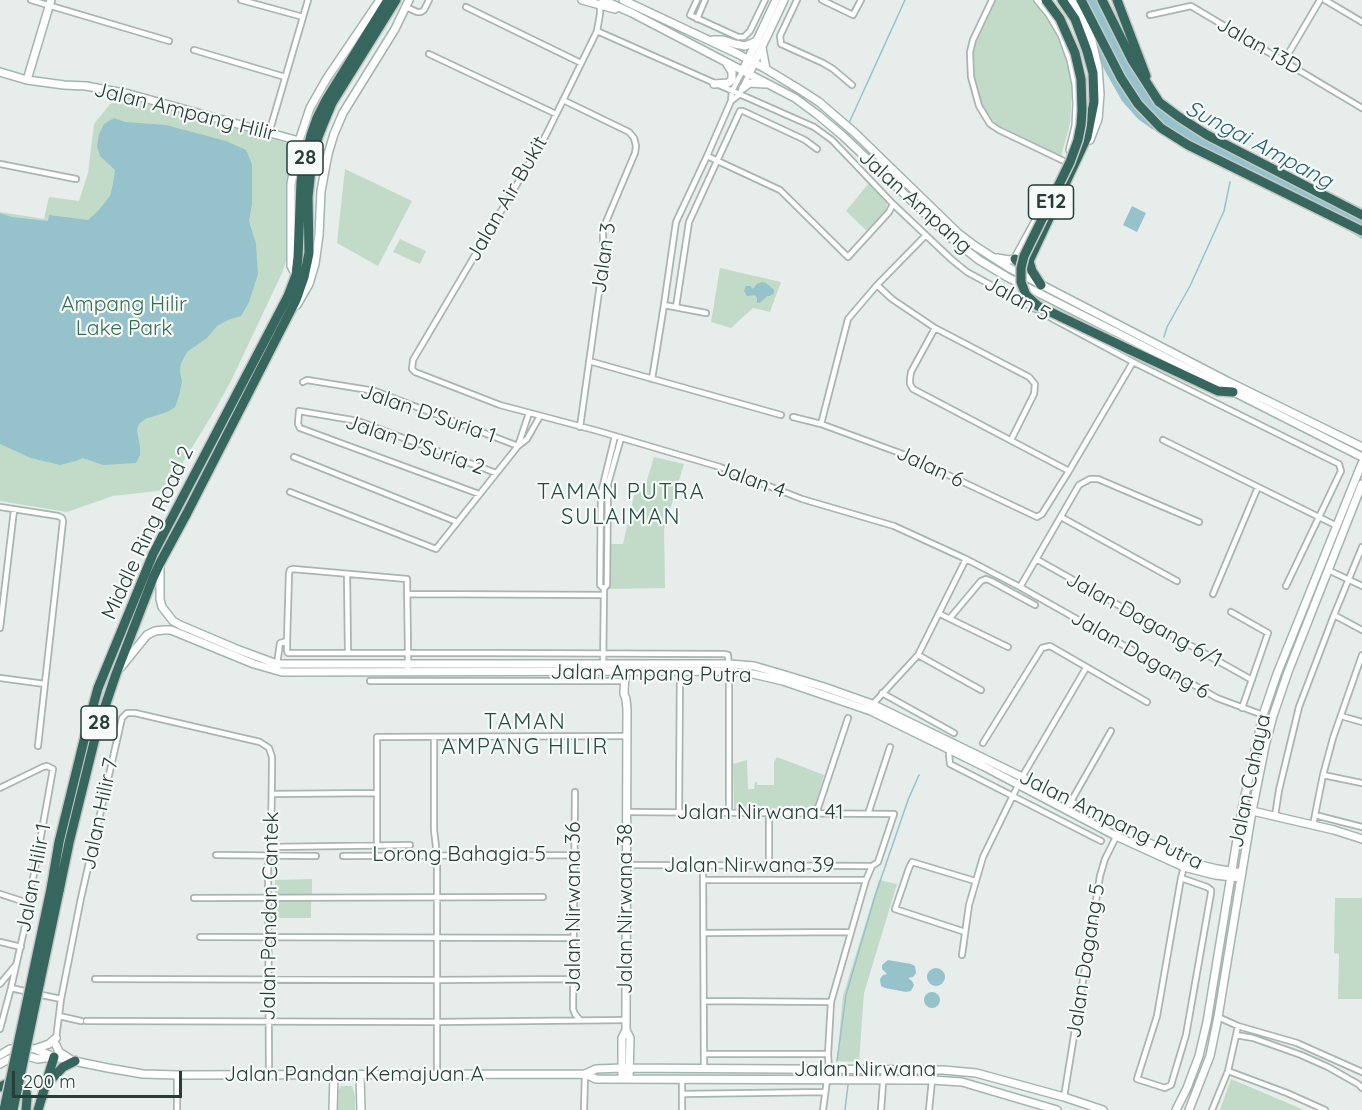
<!DOCTYPE html>
<html>
<head>
<meta charset="utf-8">
<style>
	body { margin:0 }
	#map { position:relative; width:1362px; height:1110px; overflow:hidden; background:#e6edea; font-family:Quicksand,sans-serif }
	canvas { display:block }
	.scale { position:absolute; left:12px; top:1071px; width:170px; height:27px; box-sizing:border-box; border:3px solid #273d37; border-top:0; padding-left:8px; font-size:18px; line-height:21px; white-space:nowrap; color:#273d37; -webkit-text-stroke:4px #f6faf8; paint-order:stroke }
</style>
</head>
<body>
<div id="map">
<canvas width="1362" height="1110"></canvas>
<div class="scale">200 m</div>
</div>
<script>
const g = document.querySelector('canvas').getContext('2d');
g.lineJoin = 'round';
function fillPath(path, color) {
  g.fillStyle = color;
  g.fill(path, 'evenodd');
}
function shape(rows) {
  const path = new Path2D();
  for (const r of rows) {
    if (r.length === 3) {
      path.moveTo(r[0] + r[2], r[1]);
      path.arc(r[0], r[1], r[2], 0, 2 * Math.PI);
      continue;
    }
    path.moveTo(r[0], r[1]);
    for (let i = 2; i < r.length; i += 2) path.lineTo(r[i], r[i + 1]);
  }
  return path;
}
function stroke(path, color, width, dash) {
  g.strokeStyle = color;
  g.lineWidth = width;
  g.lineCap = dash ? 'butt' : 'round';
  g.setLineDash(dash || []);
  g.stroke(path);
}
function write(font, color, halo, rows, align = 'center') {
  g.font = font + ' Quicksand,sans-serif';
  g.lineWidth = 4.5;
  g.setLineDash([]);
  g.textBaseline = 'middle';
  g.strokeStyle = halo;
  g.fillStyle = color;
  for (const [text, x, y, turn = 0] of rows) {
    g.save();
    g.translate(x, y);
    g.rotate((+turn || 0) * Math.PI / 180);
    g.textAlign = isNaN(turn) ? turn : align;
    if (halo) g.strokeText(text, 0, 0);
    g.fillText(text, 0, 0);
    g.restore();
  }
}
fillPath(shape([
	[996,0,1037,0,1057,30,1068,63,1072,89,1070,124,1061,156,998,125,989,117,982,107,973,79,974,47],
	[124,98,277,140,291,145,287,247,286,261,282,273,231,381,212,415,166,490,113,496,67,512,0,501,0,212,44,219,49,197,79,201,88,173,94,124,110,104],
	[345,169,412,201,378,266,337,243],
	[869,183,887,202,886,213,868,232,846,211],
	[400,239,426,251,420,264,393,252],
	[720,268,781,282,770,312,753,308,731,328,711,322],
	[654,457,684,464,664,529,665,588,609,589,609,544,623,544,635,491,643,493],
	[777,757,824,775,815,806,805,810,734,809,733,764,747,760,748,789,754,789,755,782,757,782,757,785,774,785,774,762],
	[312,879,312,895,275,895,275,880],
	[879,880,897,884,864,993,859,1062,837,1061,843,996],
	[1335,898,1362,898,1362,999,1338,999,1339,954,1334,953],
	[274,900,311,900,311,918,274,918],
	[1231,1079,1304,1110,1220,1110],
	[341,1086,352,1086,355,1096,355,1110,337,1110,337,1092]
]), '#c2dbc9');
fillPath(shape([
	[1076,0,1104,0,1160,102,1201,128,1362,208,1362,239,1249,170,1152,129,1138,119,1122,101,1104,69,1088,21],
	[114,118,125,122,166,125,226,141,246,150,252,164,252,204,249,221,256,244,258,274,249,302,241,316,228,320,217,326,207,338,187,352,181,363,180,371,182,382,179,396,175,407,167,412,145,419,139,424,137,430,140,447,140,455,136,463,103,465,83,458,76,461,60,465,31,458,0,444,0,213,12,217,48,221,49,215,88,220,98,211,110,196,113,184,115,170,100,156,97,146,99,134,104,124],
	[1132,206,1146,213,1137,232,1123,225],
	[762,282,766,283,774,290,774,293,770,296,767,296,761,302,757,303,757,298,755,295,747,296,744,291,746,286,750,286,753,289,757,284],
	[888,960,911,964,915,966,916,973,913,977,908,978,912,981,914,985,911,991,906,992,885,988,881,986,880,979,883,975,887,974,882,969,882,965],
	[936,977,9],
	[932,1000,8]
]), '#95c2cb');
stroke(shape([
	[849,123,905,0],
	[1164,337,1167,327,1190,286,1224,211,1230,182],
	[837,1061,846,995,875,896,908,800,919,775],
	[845,1110,848,1085]
]), '#95c2cb', 1.5);
const street = shape([
	[31,0,169,41],
	[241,0,303,17],
	[697,0,690,15,738,37,744,37,750,31,765,0],
	[797,0,780,36,781,44,823,63,833,69,852,85],
	[822,0,853,15,861,0],
	[992,0,973,40,970,52,971,77,979,106,990,124,999,130,1066,162],
	[1325,0,1362,22],
	[600,5,600,14,597,31,546,135,413,360,412,369,415,372,500,405,598,431,720,467,802,499,894,526,966,559,1020,587,1217,698,1263,715],
	[406,7,417,12,421,12,424,10,429,0],
	[466,7,581,63],
	[1150,15,1191,6,1362,108],
	[697,19,705,0],
	[597,31,814,127,832,140,893,204,951,259,967,272,1037,310],
	[194,50,285,77],
	[429,54,556,114],
	[1284,61,1320,0],
	[563,100,629,132,634,138,636,146,635,153,603,229,603,263,580,427],
	[731,101,739,95,749,74],
	[269,133,308,0],
	[707,156,780,190,848,257,889,212,893,204],
	[0,164,76,179],
	[877,285,892,299,935,328,1029,377,1035,384,1034,394,1011,440],
	[664,305,706,313],
	[676,307,689,222,740,111,743,111,805,140,817,149],
	[1044,314,1133,362,1339,464,1341,471,1286,586],
	[935,328,911,372,910,379,910,384,913,389,1069,471],
	[589,361,781,415],
	[652,379,664,305,676,222,707,156,731,101,732,91,743,70],
	[303,382,307,380,375,391,518,446],
	[793,417,821,424,908,456,1037,517,1042,514,1069,471,1133,362],
	[821,424,848,319,877,285,926,235],
	[1163,440,1337,526],
	[518,446,529,413],
	[294,457,457,522],
	[290,492,436,549,518,446,527,439,540,416],
	[479,494,300,428,298,424,299,411,358,421,496,473],
	[0,507,58,516,62,518,63,521,38,746],
	[1061,517,1177,581],
	[1036,559,1252,680],
	[1328,570,1362,586],
	[347,574,348,653],
	[1020,587,1079,485,1090,479,1098,479,1199,522],
	[604,589,607,585,608,484,621,438],
	[407,594,604,595],
	[1213,594,1258,487],
	[1231,612,1268,633,1242,708],
	[940,614,1008,647],
	[1334,615,1362,630],
	[950,618,981,581,986,579,991,581,1035,605],
	[0,628,14,510],
	[918,655,981,690],
	[277,664,280,643,287,641],
	[603,671,604,589,600,585,601,493,615,436],
	[408,672,408,653,407,579,293,569,290,570,289,573,287,641,287,651,288,653,491,653,724,654,728,655,729,671,729,813],
	[0,678,45,684],
	[370,681,624,681],
	[882,693,954,733],
	[872,705,918,655,966,559],
	[1341,716,1362,722],
	[434,737,434,830,437,855,437,1075],
	[983,743,1042,648,1050,646,1147,702],
	[951,749,949,754,950,764,1101,841],
	[1323,775,1362,783],
	[0,788,43,767,47,766,53,769,35,869,27,905,28,913,11,988,0,1029],
	[575,792,573,1009,575,1014,580,1020],
	[272,794,377,793],
	[1069,805,1111,731],
	[627,812,894,814,878,862,872,866,866,880,831,1002,828,1054,829,1070],
	[679,813,680,671],
	[818,813,818,808,848,718],
	[868,814,890,747],
	[1315,815,1362,827],
	[1275,816,1279,790,1299,707,1334,615,1362,547],
	[1313,825,1323,775,1333,738,1362,655],
	[377,846,377,737,626,736],
	[271,847,410,845],
	[216,855,316,856],
	[343,856,574,855],
	[626,865,872,866],
	[703,866,704,1069],
	[769,866,769,813],
	[1181,878,1207,887,1211,890,1211,893,1186,1035,1171,1085,1165,1088,1137,1079,1157,1016,1181,878,1184,867],
	[703,880,866,880],
	[0,894,22,901,27,905],
	[194,898,543,897],
	[965,932,895,909,909,868,912,862,975,881],
	[704,933,851,932],
	[200,937,574,938],
	[0,942,21,947],
	[962,955,969,905,983,857,1022,777,1086,668],
	[95,979,437,980,573,979],
	[0,984,15,966],
	[11,988,29,992],
	[37,994,61,999],
	[704,1001,831,1002],
	[59,1016,81,1021],
	[1218,1017,1238,1026,1297,1043,1362,1072],
	[86,1021,437,1022,626,1020],
	[1236,1035,1253,1038,1301,1055,1328,1067,1358,1084,1362,1088],
	[56,1039,61,999,81,898,122,718,127,713,135,713,260,742,269,748,272,757,272,769,271,847,268,855,269,1075],
	[704,1054,828,1054],
	[1228,1071,1287,1093,1325,1110],
	[177,1075,177,1110],
	[682,1079,682,1110],
	[682,1094,825,1092],
	[1064,1097,1100,876,1105,859,1120,829],
	[584,1110,585,1074],
	[823,1110,827,1080],
	[881,1110,884,1070],
	[929,1110,932,1080],
	[1212,1110,1228,1071,1238,1026]
]);
const secondary = shape([
	[582,0,615,9],
	[603,0,632,13,795,98,818,115,843,136,951,238,979,260,1007,277,1362,457],
	[623,0,738,54,766,69,799,89,819,102,855,133,958,233,975,246,1011,269,1229,382,1362,447],
	[1038,0,1049,13,1062,35,1071,60,1076,84,1077,104,1076,126,1070,150],
	[1071,0,1083,18,1092,41,1098,67,1100,94,1098,119,1090,140],
	[713,40,723,40,735,44,745,46,757,41],
	[762,48,766,69],
	[743,70,776,0],
	[0,72,27,80,64,85,86,86,129,94,299,141],
	[749,74,784,0],
	[27,80,51,0],
	[714,84,728,83,732,80,732,72,727,64],
	[743,88,750,83,765,84],
	[997,258,1009,260,1015,259,1045,204],
	[296,275,291,266,291,184,299,141,310,108,327,78,380,0],
	[297,305,309,284,315,264,319,235,321,191,328,154,334,134,343,113,395,29,409,0],
	[160,565,160,599,162,607,173,621,180,625,239,650,277,664,729,664,754,666,785,675,824,687,872,704,1022,777,1149,843,1188,862,1217,869,1242,873],
	[121,667,147,635,155,631,164,630,171,630,254,664,282,672,729,671,753,674,783,681,871,711,983,766,1116,836,1184,867,1215,875,1241,878],
	[1248,810,1334,830,1362,839],
	[626,1030,630,1038,629,1079],
	[56,1045,59,1052,70,1059],
	[35,1049,49,1044,56,1038],
	[0,1055,10,1049,27,1048,35,1049,54,1057,108,1068,143,1074,177,1075,585,1074,596,1069,622,1068,943,1070,976,1073,1064,1097,1103,1110],
	[0,1064,9,1059,16,1057,27,1056,38,1059,51,1057],
	[585,1074,596,1079,932,1080,962,1082,1057,1110],
	[360,1075,361,1110],
	[622,1079,622,1038,626,1030,626,1009,627,709,626,699,624,694,625,669],
	[333,1110,334,1075],
	[1176,1110,1187,1088,1199,1056,1207,1022,1242,809,1263,715,1277,674,1362,463],
	[1189,1110,1210,1056,1218,1017,1252,811,1265,746,1273,716,1288,672,1362,484]
]);
const highway = shape([
	[1081,0,1121,78,1138,104,1161,128,1188,145,1362,231],
	[1102,0,1132,60,1159,102,1179,117,1207,135,1362,215],
	[1117,0,1146,76],
	[1015,259,1019,263,1024,263,1029,261],
	[1041,285,1032,271,1029,261,1087,137,1094,102,1093,73,1087,51,1075,19,1062,0],
	[1128,349,1218,391,1233,392],
	[51,889,59,842,87,728,98,688,153,554,288,296,296,275,298,257,301,182,303,167,311,135,317,118,326,100,388,0],
	[59,891,69,843,97,730,116,674,153,578,160,563,187,513,296,300,304,277,309,253,308,197,311,169,318,137,324,122,332,103,396,0],
	[47,1084,63,1067,75,1061],
	[0,1087,6,1084,12,1083,23,1087,26,1092,27,1098,26,1110],
	[38,1110,54,1057]
]);
stroke(street, '#a9b5b1', 8);
stroke(secondary, '#a3b5af', 10);
stroke(highway, '#c3c9c7', 12);
stroke(street, '#fff', 4.5);
stroke(secondary, '#fff', 7);
stroke(highway, '#36665d', 9);
const highwayBridge = shape([
	[1046,0,1060,19,1075,53,1081,79,1082,110,1081,125,1078,140,1070,162,1024,256,1021,268,1021,282,1026,295,1038,306,1128,349],
	[4,1110,51,889],
	[13,1110,59,891]
]);
stroke(highwayBridge, '#c3c9c7', 12, []);
stroke(highwayBridge, '#36665d', 9);
for (const [x, y, w] of [
	[305,158,36],
	[1051,202,45],
	[99,723,36]
]) {
  const box = new Path2D();
  box.roundRect(x - w / 2, y - 17, w, 34, 4.5);
  g.fillStyle = '#f6faf8';
  g.fill(box);
  stroke(box, '#273d37', 1.5);
}
write('bold 20px', '#273d37', null, [
	["28",305,158],
	["E12",1051,202],
	["28",99,723]
]);
write('21px', '#273d37', '#f6faf8', [
	["Jalan 13D",1259,46,30],
	["Jalan Ampang Hilir",185,112,14],
	["Jalan Air Bukit",507,199,-60],
	["Jalan Ampang",915,202,42],
	["Jalan 3",604,258,-82],
	["Jalan 5",1017,299,29],
	["Jalan D'Suria 1",428,414,19],
	["Jalan D'Suria 2",415,445,19],
	["Jalan 6",930,467,25],
	["Jalan 4",751,480,20],
	["Middle Ring Road 2",148,533,-65],
	["Jalan Dagang 6/1",1144,620,29],
	["Jalan Dagang 6",1140,655,30],
	["Jalan Ampang Putra",651,674,1],
	["Jalan Cahaya",1250,781,-78],
	["Jalan Nirwana 41",760,813],
	["Jalan Hilir 7",100,814,-78],
	["Jalan Ampang Putra",1111,820,26],
	["Lorong Bahagia 5",459,855],
	["Jalan Nirwana 39",749,866],
	["Jalan Hilir 1",34,878,-79],
	["Jalan Nirwana 36",574,907,-90],
	["Jalan Nirwana 38",626,909,-90],
	["Jalan Pandan Cantek",270,916,-89],
	["Jalan Dagang 5",1086,961,-81],
	["Jalan Nirwana",865,1070],
	["Jalan Pandan Kemajuan A",354,1075]
]);
write('21px', '#366f4d', '#f6faf8', [
	["Ampang Hilir",124,305],
	["Lake Park",124,329]
]);
write('italic 22px', '#286573', '#f6faf8', [
	["Sungai Ampang",1259,145,28]
]);
g.letterSpacing = '1.5px';
write('22px', '#254d44', '#f6faf8', [
	["TAMAN PUTRA",621,492],
	["SULAIMAN",621,517],
	["TAMAN",525,722],
	["AMPANG HILIR",525,747]
]);
g.letterSpacing = '0px';
</script>
</body>
</html>
